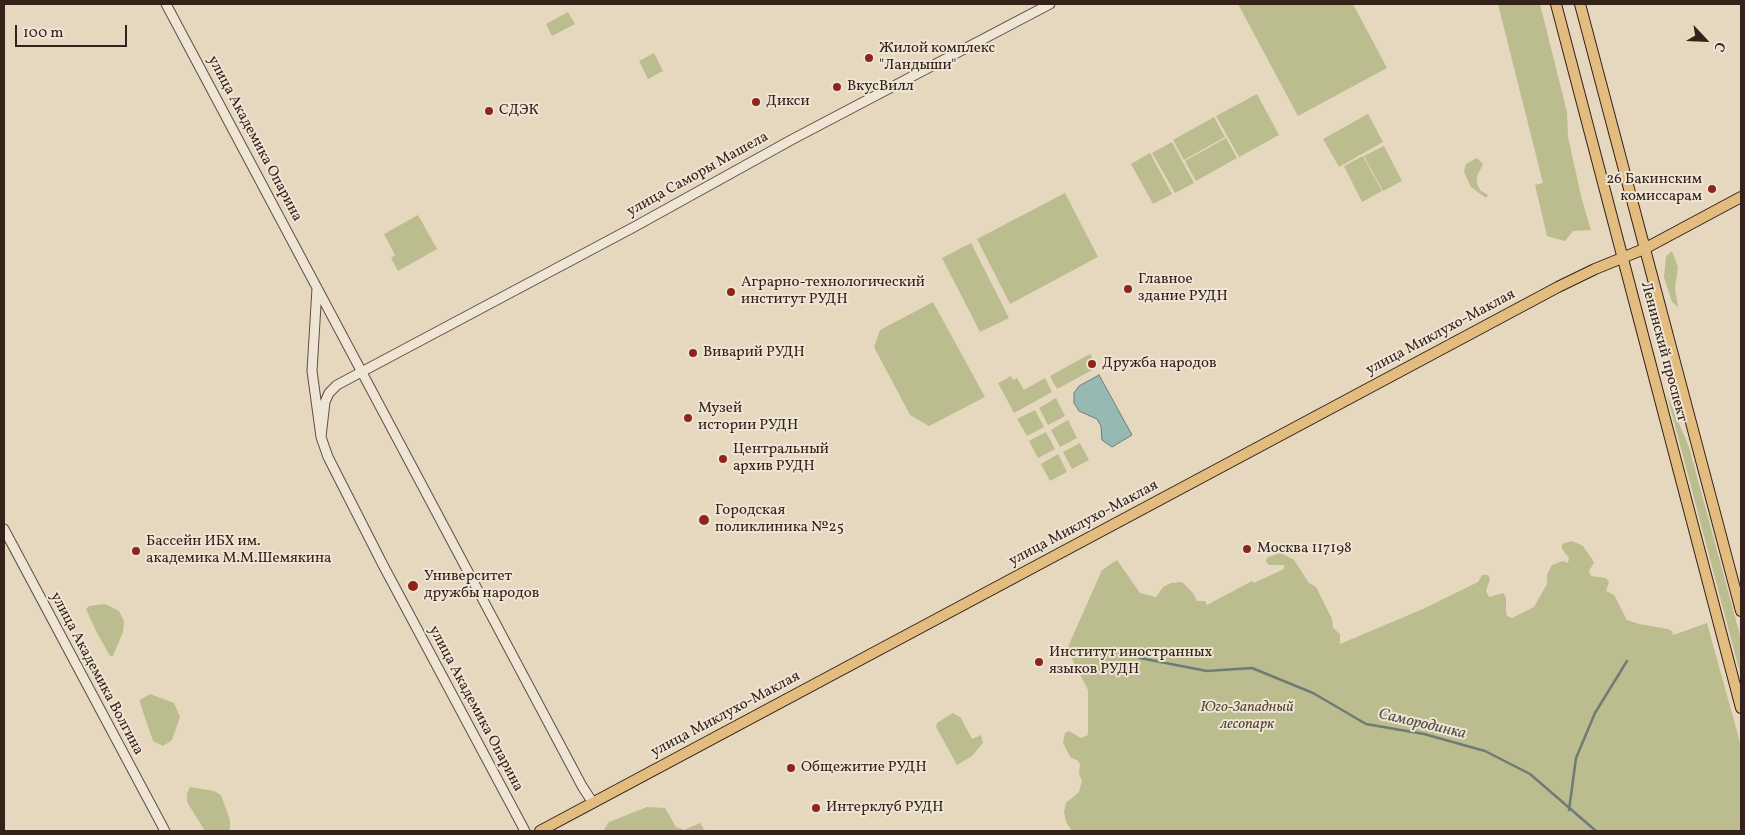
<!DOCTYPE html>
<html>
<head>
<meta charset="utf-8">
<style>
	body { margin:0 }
	#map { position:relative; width:1745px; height:835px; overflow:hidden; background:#e6d7bf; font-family:Vollkorn,serif }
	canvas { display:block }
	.frame { position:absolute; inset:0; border:5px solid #34211a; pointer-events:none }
	.north { position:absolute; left:1680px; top:15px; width:50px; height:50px; -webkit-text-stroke:4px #efe5d5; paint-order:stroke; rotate:115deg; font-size:14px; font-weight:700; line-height:20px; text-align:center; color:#34211a }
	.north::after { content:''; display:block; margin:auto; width:18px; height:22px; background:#34211a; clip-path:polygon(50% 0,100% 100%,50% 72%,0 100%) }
	.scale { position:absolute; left:15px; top:25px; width:112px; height:22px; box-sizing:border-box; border:2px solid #34211a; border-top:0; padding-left:6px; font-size:15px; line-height:18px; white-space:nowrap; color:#34211a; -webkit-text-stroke:4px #efe5d5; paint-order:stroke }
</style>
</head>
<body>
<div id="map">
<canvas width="1745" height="835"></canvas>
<div class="frame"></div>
<div class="north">С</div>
<div class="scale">100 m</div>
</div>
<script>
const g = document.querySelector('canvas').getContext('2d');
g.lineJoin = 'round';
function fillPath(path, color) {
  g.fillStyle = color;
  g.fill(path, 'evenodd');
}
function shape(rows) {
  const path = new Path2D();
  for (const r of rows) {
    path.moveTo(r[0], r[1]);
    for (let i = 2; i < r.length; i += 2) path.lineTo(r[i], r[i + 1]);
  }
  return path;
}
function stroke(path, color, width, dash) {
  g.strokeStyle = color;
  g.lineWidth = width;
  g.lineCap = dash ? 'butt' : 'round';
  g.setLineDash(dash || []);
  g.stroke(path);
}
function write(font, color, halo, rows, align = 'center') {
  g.font = font + ' Vollkorn,serif';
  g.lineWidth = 4;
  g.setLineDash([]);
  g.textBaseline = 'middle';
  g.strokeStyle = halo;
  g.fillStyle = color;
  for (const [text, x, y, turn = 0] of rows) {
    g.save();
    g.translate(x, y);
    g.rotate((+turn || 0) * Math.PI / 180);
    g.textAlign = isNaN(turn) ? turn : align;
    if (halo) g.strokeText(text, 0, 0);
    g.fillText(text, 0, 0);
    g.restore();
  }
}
fillPath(shape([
	[1238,4,1353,4,1387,68,1298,116],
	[1498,4,1540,4,1567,112,1568,137,1582,200,1591,230,1573,231,1565,241,1547,236,1535,185,1543,183],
	[568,12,575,24,552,36,546,24],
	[654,53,663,71,648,79,639,61],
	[1257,94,1279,135,1239,157,1216,116],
	[1368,114,1383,142,1339,167,1323,139],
	[1214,117,1225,137,1184,160,1173,140],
	[1226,138,1237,158,1196,181,1185,161],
	[1172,142,1194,183,1175,193,1152,153],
	[1384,146,1402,181,1383,191,1364,156],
	[1150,153,1172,194,1153,204,1131,164],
	[1363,156,1382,191,1362,202,1344,166],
	[1477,158,1483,164,1477,176,1477,184,1481,191,1488,195,1486,198,1471,187,1464,172,1466,164],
	[1065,193,1098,257,1010,304,977,239],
	[418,215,437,249,398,271,391,258,395,255,384,234],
	[971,243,1009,318,980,332,942,258],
	[1672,251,1678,267,1675,288,1678,307,1672,302,1664,277,1666,256],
	[933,302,985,397,929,426,910,415,874,347,880,330],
	[1090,354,1096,364,1094,369,1057,389,1050,376],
	[1011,376,1013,380,1017,378,1024,390,1045,378,1052,392,1014,413,998,383],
	[1667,395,1689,447,1741,639,1741,677],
	[1056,398,1065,416,1048,425,1039,408],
	[1035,410,1044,427,1027,436,1017,419],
	[1068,420,1077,438,1060,447,1051,430],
	[1046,432,1055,449,1038,458,1029,441],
	[1080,443,1089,460,1072,469,1063,452],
	[1058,454,1067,472,1050,481,1041,464],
	[1572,541,1583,546,1592,559,1594,563,1589,571,1591,576,1606,578,1609,582,1606,591,1614,595,1627,620,1639,624,1668,629,1672,631,1673,635,1707,623,1741,746,1741,831,1072,831,1066,822,1064,812,1066,803,1079,792,1082,781,1079,774,1080,764,1077,760,1071,758,1063,743,1065,733,1069,731,1081,738,1088,735,1088,690,1067,649,1102,570,1117,560,1140,593,1156,597,1163,587,1171,583,1182,582,1193,593,1197,601,1205,601,1207,605,1252,581,1254,583,1284,569,1284,565,1269,565,1266,561,1268,557,1281,553,1294,560,1309,583,1316,587,1332,619,1333,628,1340,634,1340,644,1423,609,1478,582,1482,575,1488,575,1490,579,1486,591,1489,597,1503,593,1506,597,1506,612,1507,616,1512,618,1534,607,1547,584,1547,574,1552,565,1563,561,1568,563,1569,558,1562,549,1562,544],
	[105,604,119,611,124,621,123,632,113,656,110,656,96,631,86,609,89,606],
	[150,694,174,703,180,717,172,740,163,746,153,741,140,703,140,700],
	[953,713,961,718,972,739,981,735,983,743,972,756,957,765,936,727,937,723],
	[190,787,214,791,221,795,230,820,230,831,205,831,187,802,187,794],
	[647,807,665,808,676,827,684,830,700,823,705,831,603,831,609,822]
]), '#bbbd8e');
const water = shape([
	[1099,375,1132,435,1112,447,1102,440,1101,426,1097,419,1079,411,1074,403,1074,393,1079,386,1099,375]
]);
fillPath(water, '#96b9b4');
stroke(water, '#6f7c76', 1);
stroke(shape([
	[1140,658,1207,671,1252,668,1313,693,1366,724,1424,734,1485,751,1530,774,1596,831],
	[1569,810,1576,758,1595,713,1627,661]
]), '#6f7c76', 2.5);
const minor = shape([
	[166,4,582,786,593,803],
	[317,288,312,371,321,437,328,457,383,565,525,831],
	[321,437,325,402,329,393,337,385,634,227,793,139,1050,4],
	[4,529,165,831]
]);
const major = shape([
	[1556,4,1741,708],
	[1580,4,1741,611],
	[540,831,1558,287,1595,269,1644,249,1741,197]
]);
stroke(minor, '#604e43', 11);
stroke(major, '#34211a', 12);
stroke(minor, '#efe5d5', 9);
stroke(major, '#e3bc80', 10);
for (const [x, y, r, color] of [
	[869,58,5,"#8f2418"],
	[837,87,5,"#8f2418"],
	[756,102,5,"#8f2418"],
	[489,111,5,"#8f2418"],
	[1712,189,5,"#8f2418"],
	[1128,289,5,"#8f2418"],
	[731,292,5,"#8f2418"],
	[693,353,5,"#8f2418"],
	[1092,364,5,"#8f2418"],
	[688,418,5,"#8f2418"],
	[723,459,5,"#8f2418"],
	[704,520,6,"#8f2418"],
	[1247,549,5,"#8f2418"],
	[136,551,5,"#8f2418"],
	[413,586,6,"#8f2418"],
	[1039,662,5,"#8f2418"],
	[791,768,5,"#8f2418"],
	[816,808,5,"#8f2418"]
]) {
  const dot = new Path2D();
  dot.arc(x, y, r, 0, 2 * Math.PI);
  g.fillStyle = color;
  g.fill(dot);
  stroke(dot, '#efe5d5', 2);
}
write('15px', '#34211a', '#efe5d5', [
	["Жилой комплекс",879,49],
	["\"Ландыши\"",879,66],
	["ВкусВилл",847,87],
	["Дикси",766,102],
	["СДЭК",499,111],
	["26 Бакинским",1702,180,"right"],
	["комиссарам",1702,197,"right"],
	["Главное",1138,280],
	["здание РУДН",1138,297],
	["Аграрно-технологический",741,283],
	["институт РУДН",741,300],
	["Виварий РУДН",703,353],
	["Дружба народов",1102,364],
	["Музей",698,409],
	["истории РУДН",698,426],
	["Центральный",733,450],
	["архив РУДН",733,467],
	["Городская",715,511],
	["поликлиника №25",715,528],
	["Бассейн ИБХ им.",146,542],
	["академика М.М.Шемякина",146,559],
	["Москва 117198",1257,549],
	["Университет",424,577],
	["дружбы народов",424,594],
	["Институт иностранных",1049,653],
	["языков РУДН",1049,670],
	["Общежитие РУДН",801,768],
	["Интерклуб РУДН",826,808]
], 'left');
write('15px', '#34211a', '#efe5d5', [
	["улица Академика Опарина",254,139,62],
	["улица Саморы Машела",698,175,-29],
	["улица Миклухо-Маклая",1441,333,-28],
	["Ленинский проспект",1663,352,75],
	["улица Миклухо-Маклая",1084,524,-28],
	["улица Академика Волгина",96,674,62],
	["улица Академика Опарина",475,709,62],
	["улица Миклухо-Маклая",726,715,-28]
]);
write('italic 15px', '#564837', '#efe5d5', [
	["Юго-Западный",1247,708],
	["лесопарк",1247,725]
]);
write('italic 16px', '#514f48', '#efe5d5', [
	["Самородинка",1422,725,13]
]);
</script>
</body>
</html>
